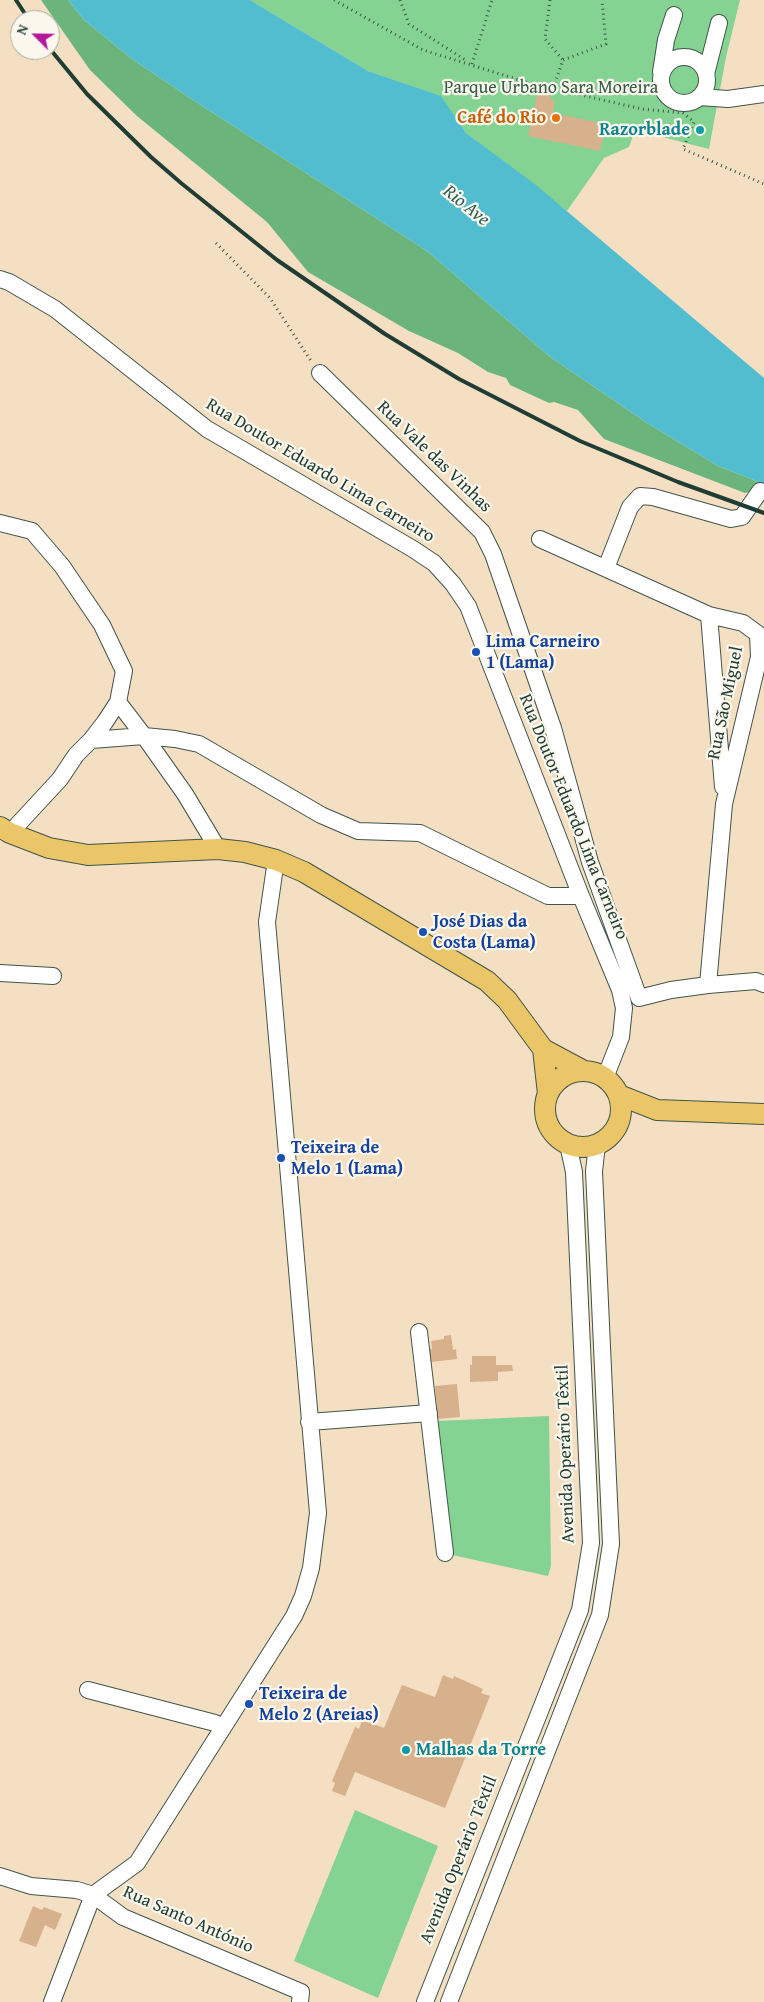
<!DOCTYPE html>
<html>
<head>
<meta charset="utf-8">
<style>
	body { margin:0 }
	#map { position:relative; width:764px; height:2002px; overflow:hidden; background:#f4dfc3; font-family:"Gentium Book Plus",serif }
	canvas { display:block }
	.north { position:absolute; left:10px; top:10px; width:50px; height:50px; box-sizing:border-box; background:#fbf7ec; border:1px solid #a3ada2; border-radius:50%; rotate:293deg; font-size:14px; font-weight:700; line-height:20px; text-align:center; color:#1f3d34 }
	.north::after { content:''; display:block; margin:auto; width:18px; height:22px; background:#b5179e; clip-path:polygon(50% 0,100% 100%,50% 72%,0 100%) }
</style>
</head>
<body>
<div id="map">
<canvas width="764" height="2002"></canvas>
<div class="north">N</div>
</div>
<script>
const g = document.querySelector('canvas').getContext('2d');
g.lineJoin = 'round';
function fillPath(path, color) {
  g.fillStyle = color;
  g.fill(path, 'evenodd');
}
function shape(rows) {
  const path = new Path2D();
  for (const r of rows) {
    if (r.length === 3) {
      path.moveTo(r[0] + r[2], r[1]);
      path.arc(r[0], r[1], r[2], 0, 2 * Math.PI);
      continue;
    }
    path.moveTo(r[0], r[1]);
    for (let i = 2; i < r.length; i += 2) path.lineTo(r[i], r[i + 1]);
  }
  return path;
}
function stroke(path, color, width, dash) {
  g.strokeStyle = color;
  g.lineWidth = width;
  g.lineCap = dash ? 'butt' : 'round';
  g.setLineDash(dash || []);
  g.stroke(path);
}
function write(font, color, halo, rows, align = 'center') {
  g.font = font + ' "Gentium Book Plus",serif';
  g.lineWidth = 4.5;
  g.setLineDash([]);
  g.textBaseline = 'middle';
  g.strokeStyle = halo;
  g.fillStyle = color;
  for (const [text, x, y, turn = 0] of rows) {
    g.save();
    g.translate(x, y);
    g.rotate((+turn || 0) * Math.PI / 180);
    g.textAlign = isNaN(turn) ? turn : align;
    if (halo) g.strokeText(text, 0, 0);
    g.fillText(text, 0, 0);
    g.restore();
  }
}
fillPath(shape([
	[250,0,740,0,726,57,709,149,635,130,629,147,604,158,567,211,466,133,440,96,368,71],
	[549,1416,551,1566,548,1576,452,1555,437,1421],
	[355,1810,438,1846,378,1998,294,1961]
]), '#84d392');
fillPath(shape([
	[41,0,68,0,84,20,132,59,193,100,427,251,549,356,647,423,718,466,764,484,756,490,745,493,604,439,578,410,554,402,549,403,510,385,506,378,488,372,458,353,409,331,308,272,267,222,137,116,90,70]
]), '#6bb57c');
fillPath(shape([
	[68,0,250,0,368,71,441,96,466,133,536,185,764,378,764,484,718,466,647,423,549,356,427,251,193,100,132,59,84,20]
]), '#52bdce');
fillPath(shape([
	[538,91,551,94,550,99,555,101,553,113,606,124,600,151,528,136],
	[451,1335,453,1350,456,1349,457,1359,431,1362,429,1349,432,1349,431,1341,444,1339,444,1336],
	[472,1356,496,1356,496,1365,512,1365,513,1371,498,1372,498,1381,470,1382,470,1365,472,1365],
	[457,1384,460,1417,438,1419,435,1386],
	[443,1675,453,1679,454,1676,483,1689,481,1693,490,1696,445,1808,355,1772,345,1796,332,1791,335,1783,332,1781,355,1727,359,1729,362,1720,384,1728,402,1685,435,1697],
	[33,1906,42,1910,44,1907,62,1914,55,1930,45,1925,36,1947,19,1941]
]), '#d7b08c');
const minor = shape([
	[684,80,23],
	[661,72,666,40,674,15],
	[706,74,719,23],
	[699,97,728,99,764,94],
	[0,279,9,282,55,309,207,429,413,549,434,563,453,584,468,606,581,896,620,990,624,1008,621,1037,605,1078],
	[320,373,482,532,493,554,553,728,590,862,639,998,671,990,708,985,756,981,764,984],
	[0,523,32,531,62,566,102,625,124,671,118,702,144,736,185,794,218,849],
	[540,539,709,615,743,623,758,634,759,657,724,804,708,985],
	[606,568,630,507,640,496,653,497,731,519,742,517,760,491],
	[709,615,723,787],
	[91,740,144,736,175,739,199,744,321,815,358,831,420,833,548,896,581,896],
	[10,833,60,779,76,755,91,740,105,722,118,702],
	[0,973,53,976],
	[419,1332,445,1553],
	[309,1422,429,1413],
	[88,1690,215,1723,223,1728],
	[0,1876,31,1886,77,1890,93,1895,123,1917,301,1992,300,2002],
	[52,2002,93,1895,137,1863,294,1616,303,1596,311,1568,318,1513,267,922,276,860],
	[425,2002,580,1610,591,1543,574,1172,568,1144],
	[449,2002,600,1615,611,1544,594,1171,597,1145]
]);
const major = shape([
	[0,827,10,833,49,848,88,855,218,849,245,852,276,860,304,872,487,981,507,1000,543,1049,548,1094],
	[543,1049,584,1071],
	[583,1109,38],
	[619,1095,657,1110,764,1114]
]);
stroke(minor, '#3f5549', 18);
stroke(major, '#3f5549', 22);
stroke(shape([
	[334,0,423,50,529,83,642,109,683,113,694,122,683,149,764,184],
	[400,0,409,24,467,61],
	[550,0,545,39,563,60],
	[472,64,492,0],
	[553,88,563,60,606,44,602,0],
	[216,243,270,298,311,361]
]), '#3f5549', 3, [1, 4]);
stroke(minor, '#fff', 16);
stroke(major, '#ebc669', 20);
stroke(shape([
	[16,0,29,20],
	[50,49,87,94,151,157,181,183,277,260,385,334,459,379,580,441,678,482,764,513]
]), '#1f3d34', 4);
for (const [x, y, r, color] of [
	[556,118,5,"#e8710a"],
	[700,130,5,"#0f9aa8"],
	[476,652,5,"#1a4fb4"],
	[423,932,5,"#1a4fb4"],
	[281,1158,5,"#1a4fb4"],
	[249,1704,5,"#1a4fb4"],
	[406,1750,5,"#0f9aa8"]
]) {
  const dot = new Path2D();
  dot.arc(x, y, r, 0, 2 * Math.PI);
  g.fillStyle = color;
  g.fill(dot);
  stroke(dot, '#fbf7ec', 2);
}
write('18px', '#335b47', '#fbf7ec', [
	["Parque Urbano Sara Moreira",551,88]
]);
write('bold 18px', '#c56008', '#fbf7ec', [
	["Café do Rio",546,118]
], 'right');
write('bold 18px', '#0d838f', '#fbf7ec', [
	["Razorblade",690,130],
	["Malhas da Torre",416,1750,"left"]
], 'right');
write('18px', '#1f3d34', '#fbf7ec', [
	["Rua Vale das Vinhas",434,457,44],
	["Rua Doutor Eduardo Lima Carneiro",320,471,31],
	["Rua São Miguel",726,703,-78],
	["Rua Doutor Eduardo Lima Carneiro",573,817,68],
	["Avenida Operário Têxtil",566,1454,-92],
	["Avenida Operário Têxtil",459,1860,-68],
	["Rua Santo António",188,1920,24]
]);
write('bold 18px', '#164399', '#fbf7ec', [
	["Lima Carneiro",486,642],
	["1 (Lama)",486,663],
	["José Dias da",433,922],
	["Costa (Lama)",433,943],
	["Teixeira de",291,1148],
	["Melo 1 (Lama)",291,1169],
	["Teixeira de",259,1694],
	["Melo 2 (Areias)",259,1715]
], 'left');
write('italic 19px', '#2c5d5a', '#fbf7ec', [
	["Rio Ave",466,206,39]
]);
</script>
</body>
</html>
